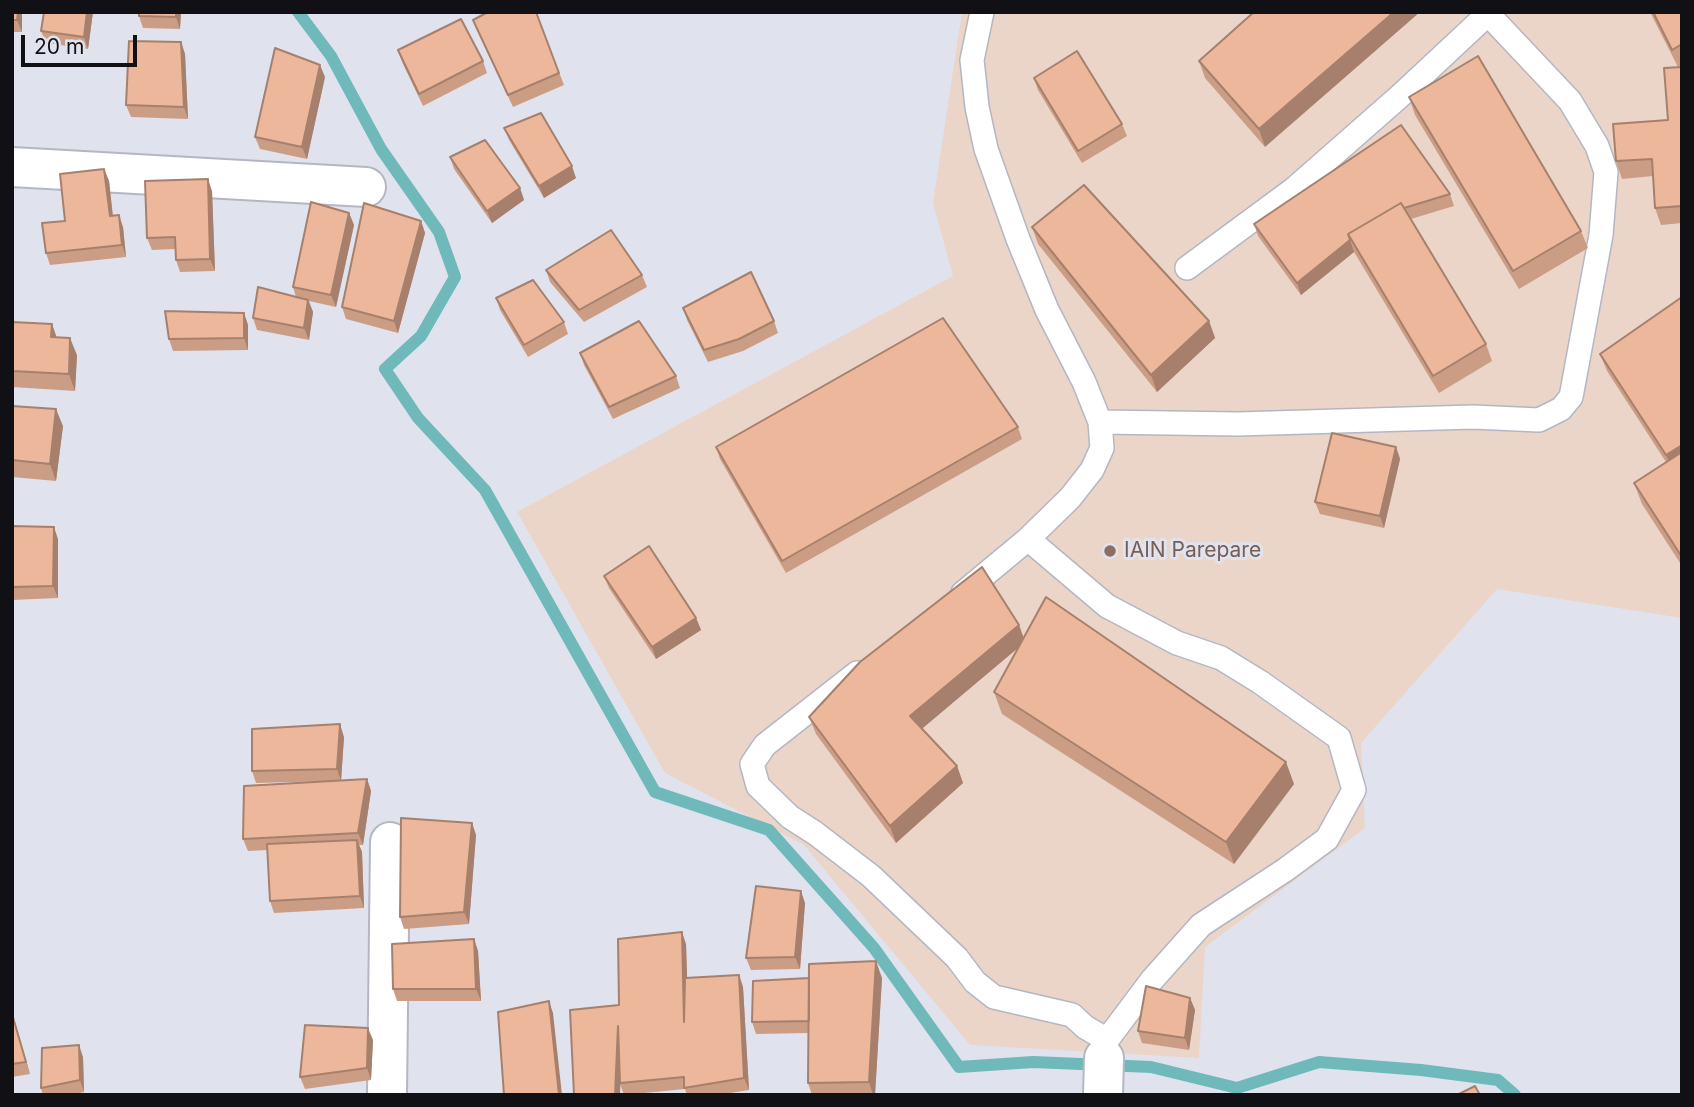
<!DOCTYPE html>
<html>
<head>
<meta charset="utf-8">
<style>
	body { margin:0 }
	#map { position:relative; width:1694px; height:1107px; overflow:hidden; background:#e0e3ee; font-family:Inter,sans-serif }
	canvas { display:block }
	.frame { position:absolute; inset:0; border:14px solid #111115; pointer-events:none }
	.scale { position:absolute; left:21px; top:35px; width:116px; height:32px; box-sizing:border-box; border:4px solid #111115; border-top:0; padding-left:9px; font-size:21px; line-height:24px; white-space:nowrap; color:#111115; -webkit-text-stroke:5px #e0e3ee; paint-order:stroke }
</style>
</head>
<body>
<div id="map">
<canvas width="1694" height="1107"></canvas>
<div class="frame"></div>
<div class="scale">20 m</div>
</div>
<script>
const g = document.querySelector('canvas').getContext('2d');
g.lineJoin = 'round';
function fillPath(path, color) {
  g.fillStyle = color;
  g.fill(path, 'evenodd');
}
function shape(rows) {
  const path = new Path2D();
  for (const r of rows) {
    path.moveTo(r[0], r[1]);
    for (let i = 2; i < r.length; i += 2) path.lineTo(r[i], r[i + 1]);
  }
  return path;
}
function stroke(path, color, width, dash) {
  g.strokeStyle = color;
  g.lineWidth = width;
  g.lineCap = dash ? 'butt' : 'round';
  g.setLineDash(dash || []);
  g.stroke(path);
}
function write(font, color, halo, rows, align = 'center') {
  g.font = font + ' Inter,sans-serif';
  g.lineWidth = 6;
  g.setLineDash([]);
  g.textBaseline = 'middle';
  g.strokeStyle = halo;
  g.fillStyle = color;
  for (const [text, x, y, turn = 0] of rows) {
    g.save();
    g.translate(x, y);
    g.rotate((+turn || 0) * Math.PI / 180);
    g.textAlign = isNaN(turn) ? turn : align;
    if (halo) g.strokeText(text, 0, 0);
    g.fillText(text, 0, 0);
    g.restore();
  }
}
fillPath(shape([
	[962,12,1682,12,1682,618,1497,589,1361,743,1365,828,1205,947,1199,1058,970,1045,804,845,665,773,517,512,953,276,933,203]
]), '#ead5c8');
stroke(shape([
	[298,12,331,56,381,149,439,232,455,277,421,336,385,369,418,418,485,490,655,792,769,830,874,948,959,1067,1033,1062,1151,1067,1237,1088,1319,1062,1421,1070,1498,1080,1515,1095]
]), '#70b9ba', 12);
const lane = shape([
	[1187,268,1294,189,1400,96,1490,12],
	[1100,422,1238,424,1473,417,1539,420,1561,409,1571,397,1601,235,1606,172,1597,146,1570,101,1488,14],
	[1028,539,1107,606,1177,643,1221,658,1260,682,1339,738,1354,790,1327,839,1285,870,1201,925,1152,980,1107,1040,1105,1055],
	[963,593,1028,539,1070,498,1092,470,1102,448,1100,422,1084,382,1047,310,1018,239,986,149,977,107,972,60,982,12],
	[857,673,765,745,752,764,758,786,790,817,815,833,871,876,957,958,975,982,994,997,1072,1015,1085,1027,1107,1040]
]);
const street = shape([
	[12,167,366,187],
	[387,1095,390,842],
	[1103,1095,1104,1058]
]);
stroke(lane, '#b4b7c2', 26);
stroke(street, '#b4b7c2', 42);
stroke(lane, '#fff', 23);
stroke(street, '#fff', 38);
fillPath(shape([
	[12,12,22,12,22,32,12,32],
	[93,12,88,49,46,43,41,31],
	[139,12,181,12,180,29,143,28,139,16],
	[536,12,564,85,513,107,478,32,473,20],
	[1254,12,1265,147,1205,78,1199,61],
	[1650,12,1682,12,1682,65,1678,67],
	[181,42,185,54,188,119,131,117,126,105],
	[398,50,483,61,487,73,423,106,402,62],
	[1682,67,1682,223,1661,225,1655,208,1653,176,1622,179,1616,161,1668,120],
	[325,77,307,159,260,149,255,137],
	[1034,78,1122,124,1127,136,1082,163,1038,90],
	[1409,97,1581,231,1588,248,1519,289,1415,115],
	[504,128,576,178,544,198,509,140],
	[450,157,520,188,524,200,492,223,454,169],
	[104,169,109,181,113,216,123,227,126,257,50,265,46,253,65,221],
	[212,191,215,271,180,272,176,260,175,249,152,250,147,238],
	[1450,194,1454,206,1411,219,1486,344,1492,361,1439,393,1354,252,1301,295,1258,236,1254,224],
	[349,213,354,225,336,307,309,301,313,312,309,340,257,330,253,318,296,297,293,287],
	[421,221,425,233,398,333,346,319,342,307],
	[1032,227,1209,321,1215,338,1157,392,1038,244],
	[546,270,642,275,647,287,584,322,550,282],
	[1682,297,1682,566,1642,504,1634,483,1666,462,1607,371,1600,354],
	[496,298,564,322,568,334,528,357,500,310],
	[683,308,774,321,778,333,743,351,708,362,687,320],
	[244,313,248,325,248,350,173,351,169,339],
	[12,315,15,322,52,324,56,337,77,355,75,391,12,387],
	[580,353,676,376,680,388,613,419,584,365],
	[12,406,63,426,56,481,12,477],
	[1018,427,1022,439,786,573,720,459,716,447],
	[1396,447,1400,459,1384,528,1320,514,1315,502],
	[12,526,58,539,58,598,12,600],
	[604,576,696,618,701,630,656,659,609,588],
	[1019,625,1024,639,1294,784,1234,864,1002,714,994,692,1019,647,922,728,957,766,963,783,896,843,816,734,809,717],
	[344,737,341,781,367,779,371,791,363,845,359,845,362,852,364,908,274,913,270,901,268,850,248,851,243,839,332,781,256,783,252,771],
	[472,823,476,835,469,924,404,929,400,917],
	[805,903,800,969,751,970,746,958],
	[474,939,478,951,481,1001,397,1001,393,989],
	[686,944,687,978,739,975,743,987,749,1090,718,1095,687,1095,685,1089,624,1095,620,1084,620,1095,574,1095,619,1005],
	[882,978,875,1095,812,1095,808,1083,809,1033,756,1034,752,1022],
	[1190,998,1195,1010,1189,1050,1142,1043,1138,1031],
	[12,1013,30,1074,12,1077],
	[373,1040,371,1080,305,1089,300,1077],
	[83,1057,84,1092,72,1095,43,1095,41,1088]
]), '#cc9d85');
fillPath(shape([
	[18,12,22,12,22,32,17,20],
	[87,12,93,12,88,49,84,37],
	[176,12,181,12,180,29,176,17],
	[1394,12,1420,12,1265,147,1259,129],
	[181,42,185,54,188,119,184,107],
	[320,65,325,77,307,159,302,147],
	[572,166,576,178,544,198,539,186],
	[104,169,109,181,114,228,110,216],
	[208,179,212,191,215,271,210,259],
	[520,188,524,200,492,223,487,211],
	[349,213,354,225,336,307,331,295],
	[119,215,123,227,126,257,122,245],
	[421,221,425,233,398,333,394,321],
	[1350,240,1354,252,1301,295,1297,283],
	[308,300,313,312,309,340,304,328],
	[244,313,248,325,248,350,244,338],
	[1209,321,1215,338,1157,392,1151,375],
	[52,324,58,341,51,337],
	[70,338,77,355,75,391,69,374],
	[56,409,63,426,56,481,50,464],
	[1682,445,1682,466,1673,472,1666,455],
	[1396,447,1400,459,1384,528,1380,516],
	[54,527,58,539,58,598,53,586],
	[696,618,701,630,656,659,652,647],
	[1019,625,1025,642,917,733,910,716],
	[340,724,344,737,341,781,337,769],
	[1286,762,1294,784,1234,864,1226,842],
	[957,766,963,783,896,843,890,826],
	[367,779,371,791,363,845,358,833],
	[472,823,476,835,469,924,464,912],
	[357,840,362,852,364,908,360,896],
	[801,891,805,903,800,969,795,957],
	[682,932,686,944,689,1034,684,1022],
	[474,939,478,951,481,1001,476,989],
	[876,961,882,978,875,1095,873,1095,869,1082],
	[739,975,743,987,749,1090,744,1078],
	[1190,998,1195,1010,1189,1050,1185,1038],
	[549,1001,553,1013,562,1095,559,1095],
	[12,1013,15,1022,30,1074,26,1062],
	[618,1026,622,1038,620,1095,615,1095],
	[368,1028,373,1040,371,1080,367,1068],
	[79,1045,83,1057,84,1092,80,1080]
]), '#a6806c');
const building = shape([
	[12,12,18,12,17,20,12,20,12,12],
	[44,12,87,12,84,37,41,31,44,12],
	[139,12,176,12,176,17,139,16,139,12],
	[488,12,536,12,559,73,508,95,473,20,488,12],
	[1254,12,1394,12,1259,129,1199,61,1254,12],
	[1653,12,1682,12,1682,44,1672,50,1653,12],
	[461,19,483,61,419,94,398,50,461,19],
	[129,41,181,42,184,107,126,105,129,41],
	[275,48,320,65,302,147,255,137,275,48],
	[1077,51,1122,124,1078,151,1034,78,1077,51],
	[1478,56,1581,231,1513,271,1409,97,1478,56],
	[1682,67,1682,206,1655,208,1652,159,1616,161,1613,124,1668,120,1664,68,1682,67],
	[541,113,572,166,539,186,504,128,541,113],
	[1401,125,1450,194,1404,208,1401,203,1348,234,1350,240,1297,283,1254,224,1401,125],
	[485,140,520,188,487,211,450,157,485,140],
	[104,169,110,216,119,215,122,245,46,253,42,223,65,221,60,174,104,169],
	[208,179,210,259,176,260,175,237,147,238,145,181,208,179],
	[1084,185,1209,321,1151,375,1032,227,1084,185],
	[311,202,349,213,331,295,293,287,311,202],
	[364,203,421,221,394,321,342,307,364,203],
	[1401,203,1486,344,1433,376,1348,234,1401,203],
	[611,230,642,275,579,310,546,270,611,230],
	[751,272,774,321,739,339,704,350,683,308,751,272],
	[533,280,564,322,524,345,496,298,533,280],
	[258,287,308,300,304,328,253,318,258,287],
	[1682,297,1682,445,1666,455,1600,354,1682,297],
	[165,311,244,313,244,338,169,339,165,311],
	[943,318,1018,427,782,561,716,447,943,318],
	[639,321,676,376,609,407,580,353,639,321],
	[12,322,52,324,51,337,70,338,69,374,12,371,12,322],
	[12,406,56,409,50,464,12,460,12,406],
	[1332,433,1396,447,1380,516,1315,502,1332,433],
	[1682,452,1682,557,1634,483,1682,452],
	[12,526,54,527,53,586,12,587,12,526],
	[649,546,696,618,652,647,604,576,649,546],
	[982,567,1019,625,910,716,957,766,890,826,809,717,860,662,982,567],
	[1046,597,1286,762,1226,842,994,692,1046,597],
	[340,724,337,769,252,771,252,729,340,724],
	[367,779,358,833,243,839,244,786,367,779],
	[401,818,472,823,464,912,400,917,401,818],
	[357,840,360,896,270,901,267,844,357,840],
	[756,886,801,891,795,957,746,958,756,886],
	[682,932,684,1022,685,978,739,975,744,1078,684,1088,684,1077,620,1083,618,1026,615,1095,574,1095,570,1010,619,1005,618,939,682,932],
	[474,939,476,989,393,989,392,944,474,939],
	[876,961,869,1082,808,1083,809,964,876,961],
	[809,978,809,1021,752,1022,753,981,809,978],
	[1146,986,1190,998,1185,1038,1138,1031,1146,986],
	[549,1001,559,1095,504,1095,498,1012,549,1001],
	[12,1014,26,1062,12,1064,12,1014],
	[305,1025,368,1028,367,1068,300,1077,305,1025],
	[79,1045,80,1080,41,1088,42,1048,79,1045],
	[1475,1086,1480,1095,1457,1095,1475,1086]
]);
fillPath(building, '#edb79b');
stroke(building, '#a6806c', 2);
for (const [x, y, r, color] of [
	[1110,551,7,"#8d6e63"]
]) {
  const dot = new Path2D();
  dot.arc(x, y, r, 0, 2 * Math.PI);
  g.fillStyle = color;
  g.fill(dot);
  stroke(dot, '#e0e3ee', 2.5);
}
write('21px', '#785e54', '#e0e3ee', [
	["IAIN Parepare",1124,551]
], 'left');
</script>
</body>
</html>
